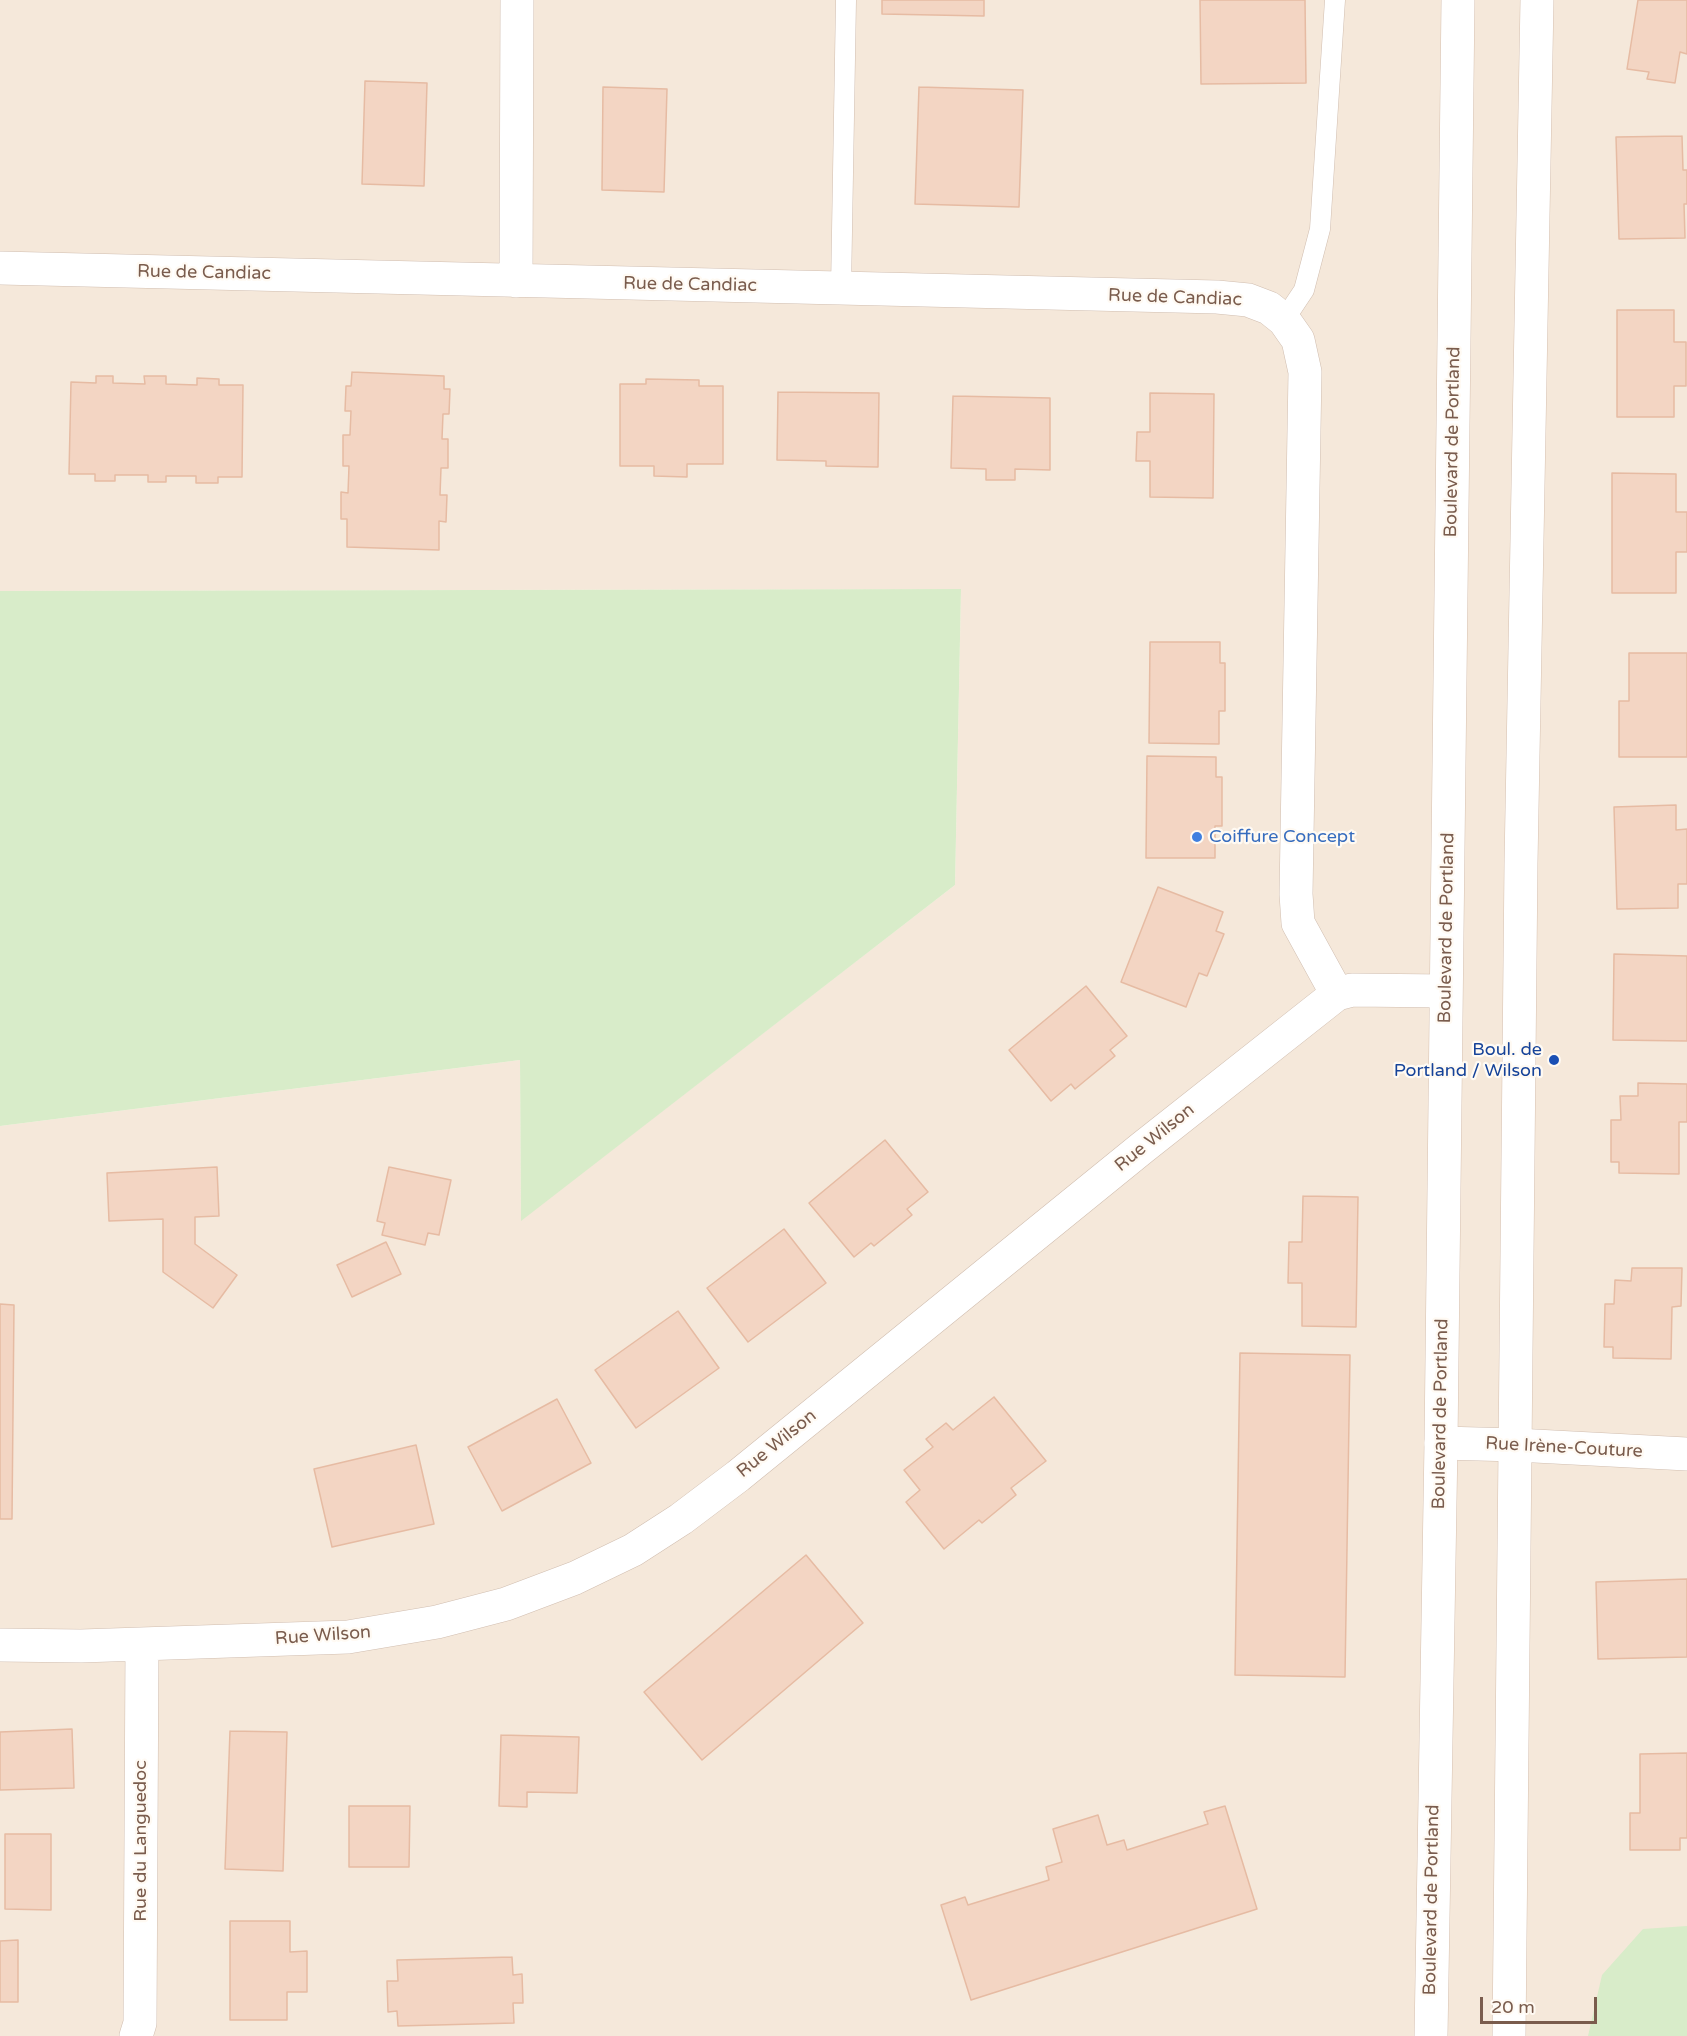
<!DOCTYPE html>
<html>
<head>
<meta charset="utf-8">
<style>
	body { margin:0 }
	#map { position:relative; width:1687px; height:2036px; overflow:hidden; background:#fdf6ec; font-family:"Varela Round",sans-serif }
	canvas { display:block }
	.scale { position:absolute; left:1480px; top:1997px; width:117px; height:27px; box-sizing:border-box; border:3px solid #7a5c4d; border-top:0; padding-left:8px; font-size:18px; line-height:21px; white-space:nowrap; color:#7a5c4d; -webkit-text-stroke:4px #fffaf3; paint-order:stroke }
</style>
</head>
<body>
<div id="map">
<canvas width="1687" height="2036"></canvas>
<div class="scale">20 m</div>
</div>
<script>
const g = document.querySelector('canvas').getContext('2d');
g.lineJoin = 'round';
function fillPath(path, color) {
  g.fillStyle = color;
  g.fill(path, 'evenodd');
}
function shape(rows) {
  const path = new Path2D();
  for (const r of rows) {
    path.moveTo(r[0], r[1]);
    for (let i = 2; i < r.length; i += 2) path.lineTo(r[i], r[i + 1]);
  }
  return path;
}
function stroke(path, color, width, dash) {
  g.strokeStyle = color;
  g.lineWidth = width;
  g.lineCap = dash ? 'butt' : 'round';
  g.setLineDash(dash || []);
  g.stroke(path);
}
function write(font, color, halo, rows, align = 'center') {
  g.font = font + ' "Varela Round",sans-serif';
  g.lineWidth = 4.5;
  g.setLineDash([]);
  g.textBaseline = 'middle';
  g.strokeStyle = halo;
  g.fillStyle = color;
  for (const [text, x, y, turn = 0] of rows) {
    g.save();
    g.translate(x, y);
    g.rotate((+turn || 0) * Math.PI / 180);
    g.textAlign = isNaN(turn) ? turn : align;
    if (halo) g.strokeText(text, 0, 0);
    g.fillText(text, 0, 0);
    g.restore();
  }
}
fillPath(shape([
	[0,0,1687,0,1687,2036,0,2036,0,1126,520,1060,521,1220,955,885,961,589,0,591]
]), '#f5e8da');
fillPath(shape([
	[961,589,955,885,521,1221,520,1060,0,1126,0,591],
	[1687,1926,1687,2036,1588,2036,1602,1975,1643,1929]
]), '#d8ecc9');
const building = shape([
	[882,0,984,0,984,16,882,14,882,0],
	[1200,0,1305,0,1306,83,1201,84,1200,0],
	[1638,0,1687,0,1687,54,1680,52,1675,83,1647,79,1649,72,1627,69,1638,0],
	[365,81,427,83,424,186,362,184,365,81],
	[603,87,667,89,664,192,602,190,603,87],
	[919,87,1023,90,1019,207,915,204,919,87],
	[1682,136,1683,170,1687,170,1687,204,1684,204,1685,238,1619,239,1616,137,1682,136],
	[1617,310,1674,310,1674,342,1686,342,1686,386,1674,386,1674,417,1617,417,1617,310],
	[352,372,444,376,444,389,450,389,449,414,443,414,442,439,448,439,448,468,441,468,440,495,447,495,446,522,439,521,439,550,347,547,347,519,341,519,341,492,348,493,349,466,343,466,343,435,350,435,351,411,345,411,346,386,351,386,352,372],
	[96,376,113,376,113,383,145,384,144,376,166,376,166,384,197,385,197,378,219,379,219,385,243,385,242,477,218,477,218,483,196,483,196,476,166,476,166,482,148,482,148,475,115,475,115,481,95,481,95,474,69,474,71,382,96,383,96,376],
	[646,379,699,380,699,386,723,386,723,464,687,464,687,477,654,476,654,466,620,466,620,384,646,384,646,379],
	[778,392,879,393,878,467,826,466,826,461,777,460,778,392],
	[1150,393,1214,394,1213,498,1150,497,1150,461,1136,461,1137,432,1150,432,1150,393],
	[953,396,1050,398,1050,470,1015,469,1015,480,986,480,986,469,951,468,953,396],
	[1612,473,1676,474,1676,512,1687,512,1687,552,1676,552,1676,593,1612,593,1612,473],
	[1150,642,1220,642,1220,663,1225,663,1225,711,1219,711,1219,744,1149,743,1150,642],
	[1629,653,1687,653,1687,757,1619,757,1619,701,1629,701,1629,653],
	[1147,756,1216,757,1216,777,1222,777,1222,826,1215,826,1215,858,1146,858,1147,756],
	[1676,805,1676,830,1687,829,1687,884,1678,884,1678,908,1617,909,1614,807,1676,805],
	[1158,887,1223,912,1216,931,1224,934,1207,976,1199,973,1186,1007,1121,982,1158,887],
	[1614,954,1687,956,1687,1041,1613,1040,1614,954],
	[1086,986,1127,1036,1110,1050,1115,1056,1075,1089,1071,1084,1051,1101,1009,1050,1086,986],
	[1638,1083,1687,1084,1687,1122,1679,1122,1679,1174,1619,1173,1619,1162,1611,1162,1611,1120,1621,1120,1620,1096,1638,1096,1638,1083],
	[885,1140,928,1192,907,1209,912,1215,874,1246,871,1243,854,1257,809,1203,885,1140],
	[217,1167,219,1216,195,1217,195,1244,237,1275,213,1308,163,1272,163,1219,109,1221,107,1173,217,1167],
	[389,1167,451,1180,439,1235,428,1233,425,1245,382,1235,385,1223,377,1221,389,1167],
	[1303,1196,1358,1197,1356,1327,1302,1326,1302,1283,1288,1283,1289,1242,1302,1242,1303,1196],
	[784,1229,826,1283,748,1342,707,1288,784,1229],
	[386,1242,401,1274,352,1297,337,1265,386,1242],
	[1632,1268,1682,1268,1681,1306,1672,1307,1671,1359,1613,1358,1613,1347,1604,1347,1605,1304,1614,1304,1615,1280,1631,1281,1632,1268],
	[0,1304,14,1305,12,1519,0,1519,0,1304],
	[678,1311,719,1368,636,1428,595,1370,678,1311],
	[1240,1353,1350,1355,1345,1677,1235,1675,1240,1353],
	[994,1397,1046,1461,1011,1488,1016,1495,982,1523,979,1520,944,1549,906,1502,920,1490,904,1470,933,1447,926,1439,946,1423,953,1430,994,1397],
	[557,1399,591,1463,502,1511,468,1447,557,1399],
	[416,1445,434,1524,332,1547,314,1469,416,1445],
	[806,1555,863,1623,702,1760,644,1692,806,1555],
	[1687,1579,1687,1657,1598,1659,1596,1582,1687,1579],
	[72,1729,74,1788,0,1790,0,1732,72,1729],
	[230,1731,287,1732,283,1871,225,1869,230,1731],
	[501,1735,579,1737,577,1793,527,1792,527,1807,499,1806,501,1735],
	[1687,1753,1687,1838,1680,1838,1680,1850,1630,1850,1630,1813,1640,1813,1640,1754,1687,1753],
	[349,1806,410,1806,409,1867,349,1867,349,1806],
	[1225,1806,1257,1909,971,2000,941,1905,965,1897,968,1905,1049,1880,1046,1867,1062,1862,1053,1829,1098,1815,1107,1845,1124,1840,1127,1850,1208,1824,1204,1812,1225,1806],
	[5,1834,51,1834,51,1910,5,1909,5,1834],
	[230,1921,290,1921,290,1952,307,1951,307,1992,287,1992,287,2020,230,2020,230,1921],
	[18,1940,18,2002,0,2002,0,1941,18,1940],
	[512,1957,513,1975,522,1974,523,2003,513,2003,514,2023,398,2026,397,2011,388,2012,387,1981,398,1981,397,1960,512,1957]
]);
fillPath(building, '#f3d5c3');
stroke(building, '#e6bba3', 1.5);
const service = shape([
	[841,289,846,0],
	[1284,320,1304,290,1320,229,1335,0]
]);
const minor = shape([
	[0,268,1217,297,1248,300,1269,308,1284,320,1298,340,1305,372,1296,894,1298,923,1337,994],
	[516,281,517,0],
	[1441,1443,1516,1445,1687,1454],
	[0,1645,81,1646,348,1637,437,1622,506,1604,575,1578,633,1550,681,1519,738,1476,1142,1148,1337,994,1352,990,1445,991],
	[136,2036,140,2023,142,1645]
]);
const secondary = shape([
	[1431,2036,1441,1443,1458,0],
	[1509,2036,1521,863,1537,0]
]);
stroke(service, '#d1beb0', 21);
stroke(minor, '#d1beb0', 34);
stroke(secondary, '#d6c0b0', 34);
stroke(service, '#fff', 20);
stroke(minor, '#fff', 33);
stroke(secondary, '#fff', 33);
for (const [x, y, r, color] of [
	[1197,837,6,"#3f7fe0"],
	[1554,1060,6,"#1a4fb4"]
]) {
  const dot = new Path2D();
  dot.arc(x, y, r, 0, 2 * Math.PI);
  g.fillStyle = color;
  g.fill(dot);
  stroke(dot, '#fffaf3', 2);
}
write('18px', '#7a5c4d', '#fffaf3', [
	["Rue de Candiac",204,273,1],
	["Rue de Candiac",690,285,1],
	["Rue de Candiac",1175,298,2],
	["Boulevard de Portland",1453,442,-89],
	["Boulevard de Portland",1447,928,-89],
	["Rue Wilson",1155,1138,-39],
	["Boulevard de Portland",1441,1414,-89],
	["Rue Wilson",777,1444,-39],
	["Rue Irène-Couture",1564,1448,3],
	["Rue Wilson",323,1636,-4],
	["Rue du Languedoc",141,1841,-90],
	["Boulevard de Portland",1432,1900,-89]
]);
write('18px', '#366cbe', '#fffaf3', [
	["Coiffure Concept",1209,837]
], 'left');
write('18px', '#164399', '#fffaf3', [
	["Boul. de",1542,1050],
	["Portland / Wilson",1542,1071]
], 'right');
</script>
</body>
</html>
